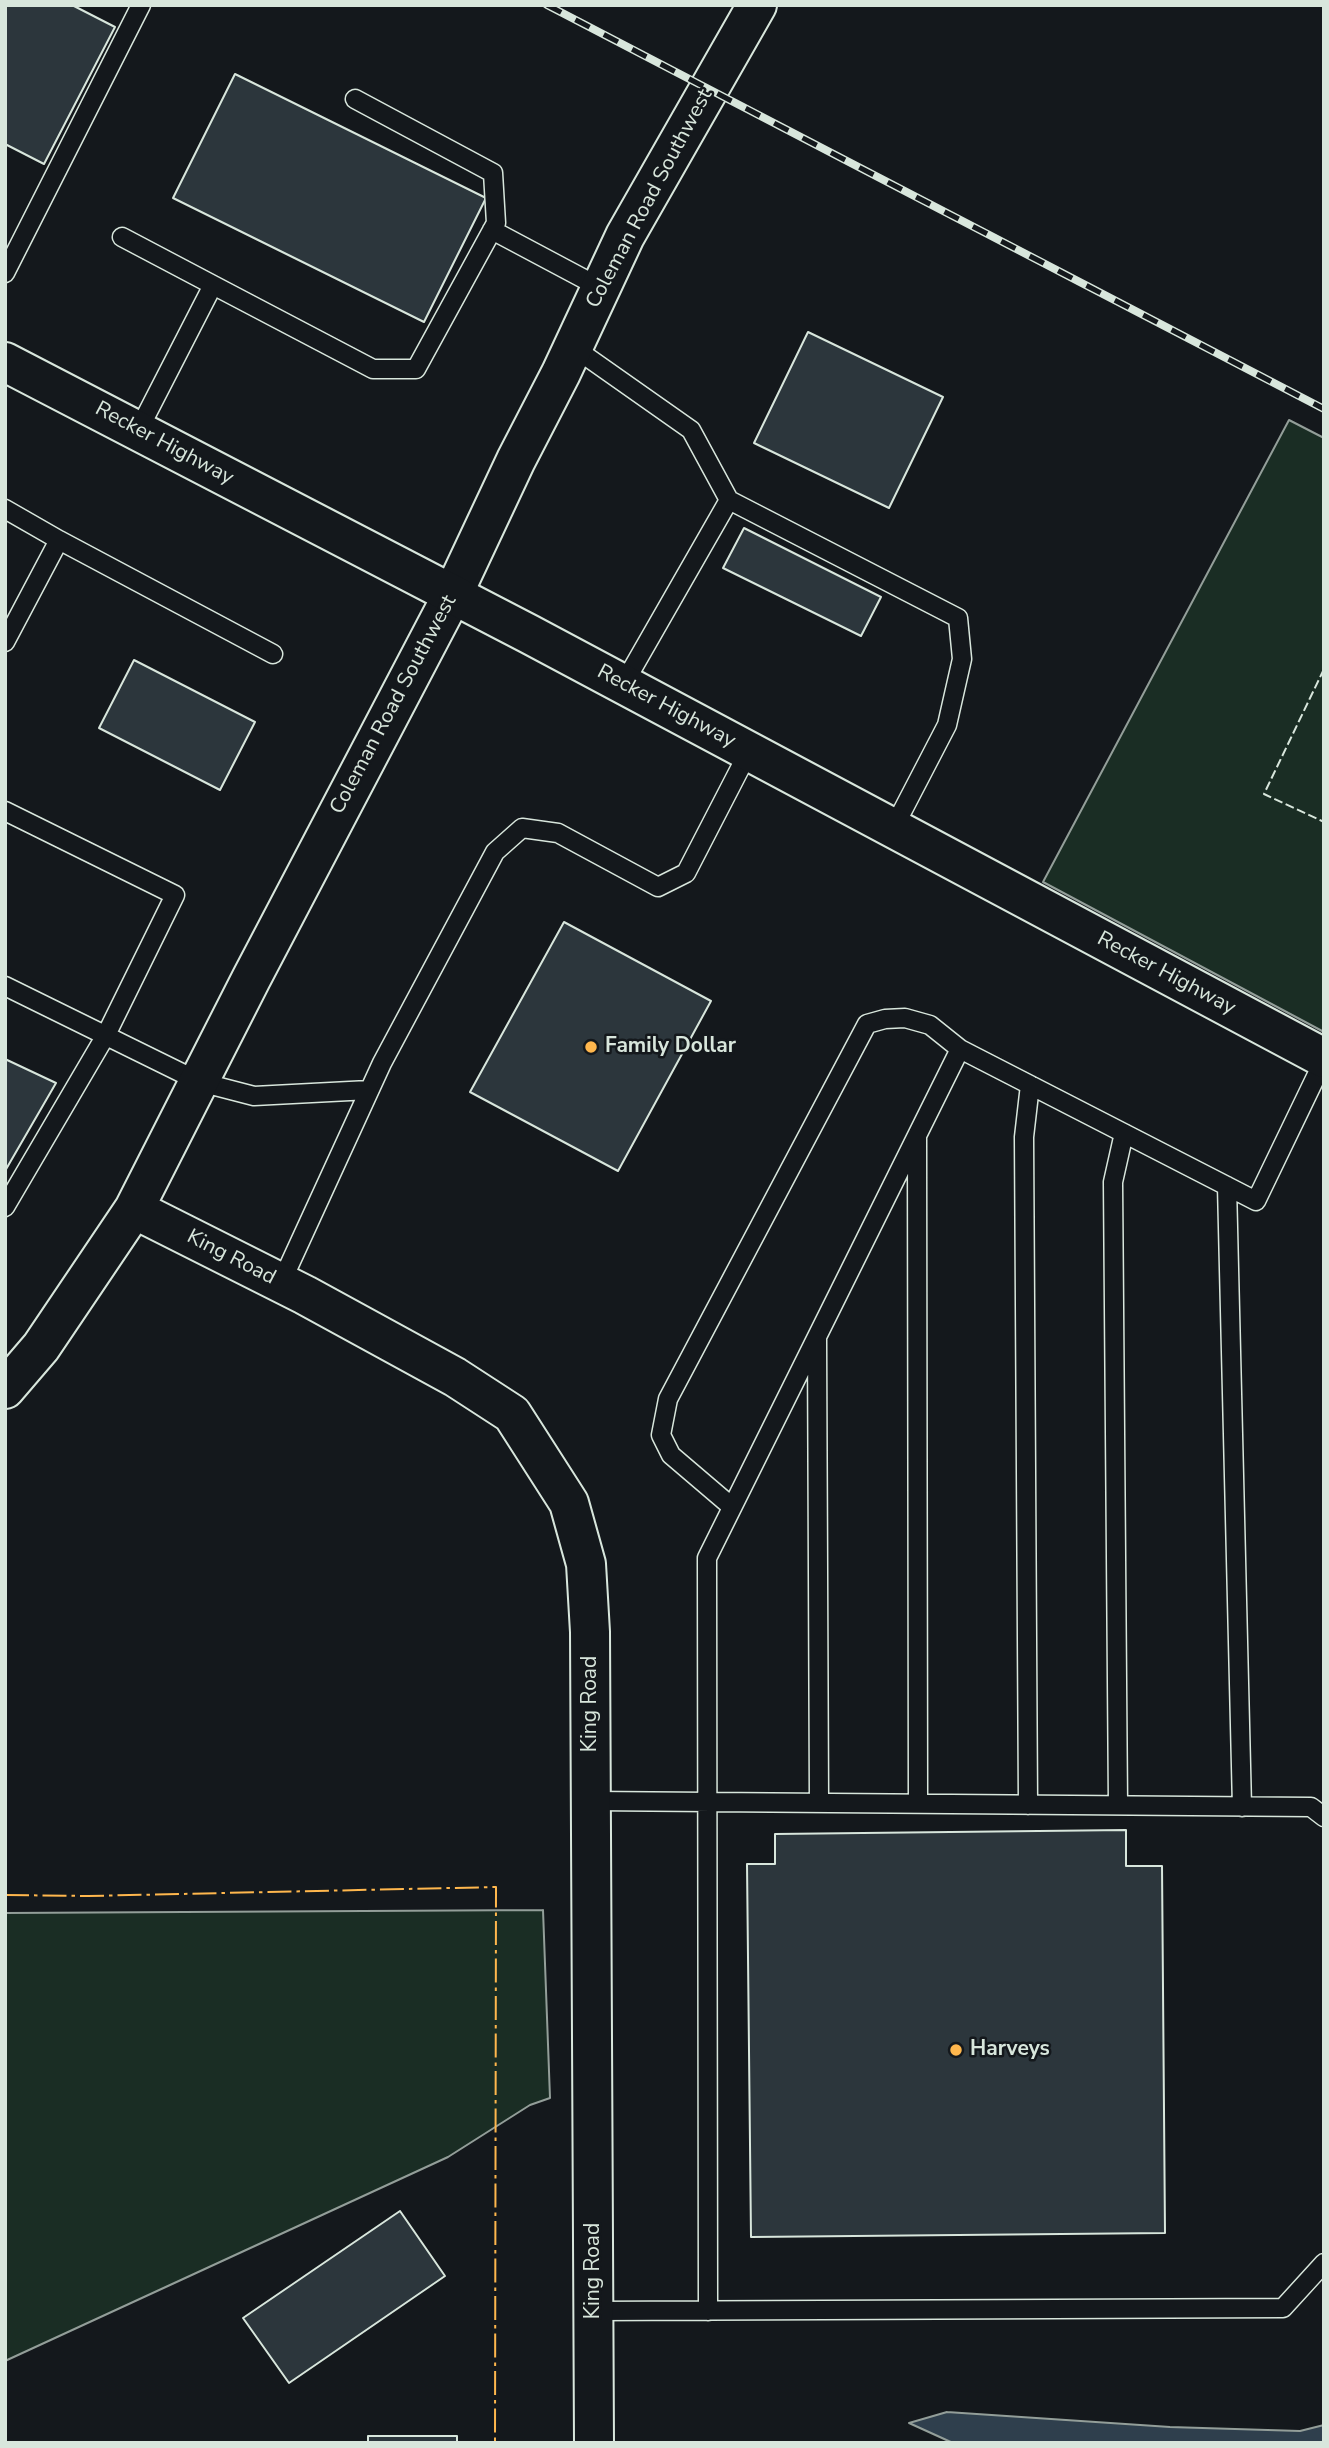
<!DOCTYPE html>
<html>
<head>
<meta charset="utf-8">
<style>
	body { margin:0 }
	#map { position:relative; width:1329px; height:2448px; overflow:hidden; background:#14181c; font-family:"Nunito Sans",sans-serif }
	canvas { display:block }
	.frame { position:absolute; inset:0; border:7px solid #d8e6dc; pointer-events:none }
</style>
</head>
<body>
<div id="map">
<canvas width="1329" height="2448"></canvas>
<div class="frame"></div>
</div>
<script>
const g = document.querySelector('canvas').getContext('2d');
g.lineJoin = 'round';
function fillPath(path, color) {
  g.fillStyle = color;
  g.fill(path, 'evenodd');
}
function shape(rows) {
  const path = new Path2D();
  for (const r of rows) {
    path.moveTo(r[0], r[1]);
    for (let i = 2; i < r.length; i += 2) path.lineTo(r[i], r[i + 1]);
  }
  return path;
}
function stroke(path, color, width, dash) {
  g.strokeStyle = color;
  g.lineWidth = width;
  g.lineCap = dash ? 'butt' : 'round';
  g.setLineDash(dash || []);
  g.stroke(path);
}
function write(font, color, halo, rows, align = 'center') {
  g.font = font + ' "Nunito Sans",sans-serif';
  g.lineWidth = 5;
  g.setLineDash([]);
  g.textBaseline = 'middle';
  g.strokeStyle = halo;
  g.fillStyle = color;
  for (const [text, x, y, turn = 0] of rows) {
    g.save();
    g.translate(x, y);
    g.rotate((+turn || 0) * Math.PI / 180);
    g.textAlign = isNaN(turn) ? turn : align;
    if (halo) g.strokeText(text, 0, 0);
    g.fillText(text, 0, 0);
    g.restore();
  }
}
const green = shape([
	[1289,420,1324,438,1324,1032,1043,882,1289,420],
	[543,1910,550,2098,530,2105,448,2157,5,2361,5,1913,543,1910]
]);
fillPath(green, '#1a2d24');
stroke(green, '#939e99', 2);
const water = shape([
	[947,2412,1170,2427,1300,2431,1324,2425,1324,2443,953,2443,909,2423,947,2412]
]);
fillPath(water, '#2f3f4d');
stroke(water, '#939e99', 2);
const building = shape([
	[6,5,72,5,115,27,44,164,5,144,6,5],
	[235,74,486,198,424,322,173,198,235,74],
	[808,332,943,397,889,508,754,443,808,332],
	[744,528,881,597,861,636,723,568,744,528],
	[134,660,255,722,220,790,99,728,134,660],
	[564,922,711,1001,618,1171,470,1092,564,922],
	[5,1059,56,1083,5,1171,5,1059],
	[1126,1830,1126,1866,1162,1866,1165,2233,751,2237,747,1864,775,1864,775,1834,1126,1830],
	[400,2211,445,2276,289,2383,243,2318,400,2211],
	[368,2436,457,2436,457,2443,368,2443,368,2436]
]);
fillPath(building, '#2c363c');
stroke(building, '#d8e6dc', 2);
const lane = shape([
	[492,230,601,288],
	[122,237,213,285,138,431],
	[5,273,141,5],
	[213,285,373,369,416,369,496,223,493,173,355,99],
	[573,347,691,430,729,500,958,618,962,659,947,725,893,829],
	[5,509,59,540,5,642],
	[59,540,273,654],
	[623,685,729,500],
	[5,811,175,895,106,1035,5,1207],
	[5,986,200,1082,254,1096,369,1090],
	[917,1138,918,1803],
	[1227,1186,1242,1807],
	[281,1283,382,1063,495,852,522,828,558,833,658,887,686,873,749,751],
	[817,1339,819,1803],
	[732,1507,671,1455,661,1435,668,1399,867,1024,885,1019,905,1018,930,1025,960,1049],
	[591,1801,1311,1807,1324,1817],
	[1028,1805,1024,1137,1030,1085],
	[1118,1805,1113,1182,1124,1133],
	[594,2311,1283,2308,1324,2263],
	[708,2311,707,1558,960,1049,1256,1201,1324,1060]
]);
const secondary = shape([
	[134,1209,305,1295,455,1377,512,1414,569,1503,586,1564,590,1632,594,2443],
	[5,1389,41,1347,134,1209,251,979,453,594,516,460,561,373,625,236,757,5]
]);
const primary = shape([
	[5,362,529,634,1324,1058]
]);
stroke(lane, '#d8e6dc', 21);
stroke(secondary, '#d8e6dc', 42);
stroke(primary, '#d8e6dc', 42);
stroke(lane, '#14181c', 18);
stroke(secondary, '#14181c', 38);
stroke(primary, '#14181c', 38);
const rail = shape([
	[547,5,1324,409]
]);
stroke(rail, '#d8e6dc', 8);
stroke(rail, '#14181c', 5, [16]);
stroke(shape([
	[1324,669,1264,794,1324,822]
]), '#d8e6dc', 2, [9, 3.5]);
stroke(shape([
	[5,1895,88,1896,496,1887,495,2443]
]), '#ffb74d', 2, [24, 5, 3.5, 5]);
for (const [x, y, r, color] of [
	[591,1047,7,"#ffb74d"],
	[956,2050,7,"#ffb74d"]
]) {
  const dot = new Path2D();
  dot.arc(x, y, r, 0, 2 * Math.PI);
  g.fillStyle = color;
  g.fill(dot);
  stroke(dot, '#14181c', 2.5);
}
write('21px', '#d8e6dc', '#14181c', [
	["Coleman Road Southwest",650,199,-62],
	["Recker Highway",164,444,28],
	["Coleman Road Southwest",394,705,-62],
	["Recker Highway",666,707,28],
	["Recker Highway",1166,974,28],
	["King Road",231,1258,27],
	["King Road",591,1704,-90],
	["King Road",594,2271,-90]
]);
write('bold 21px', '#d8e6dc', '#14181c', [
	["Family Dollar",605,1047],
	["Harveys",970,2050]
], 'left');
</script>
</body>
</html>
